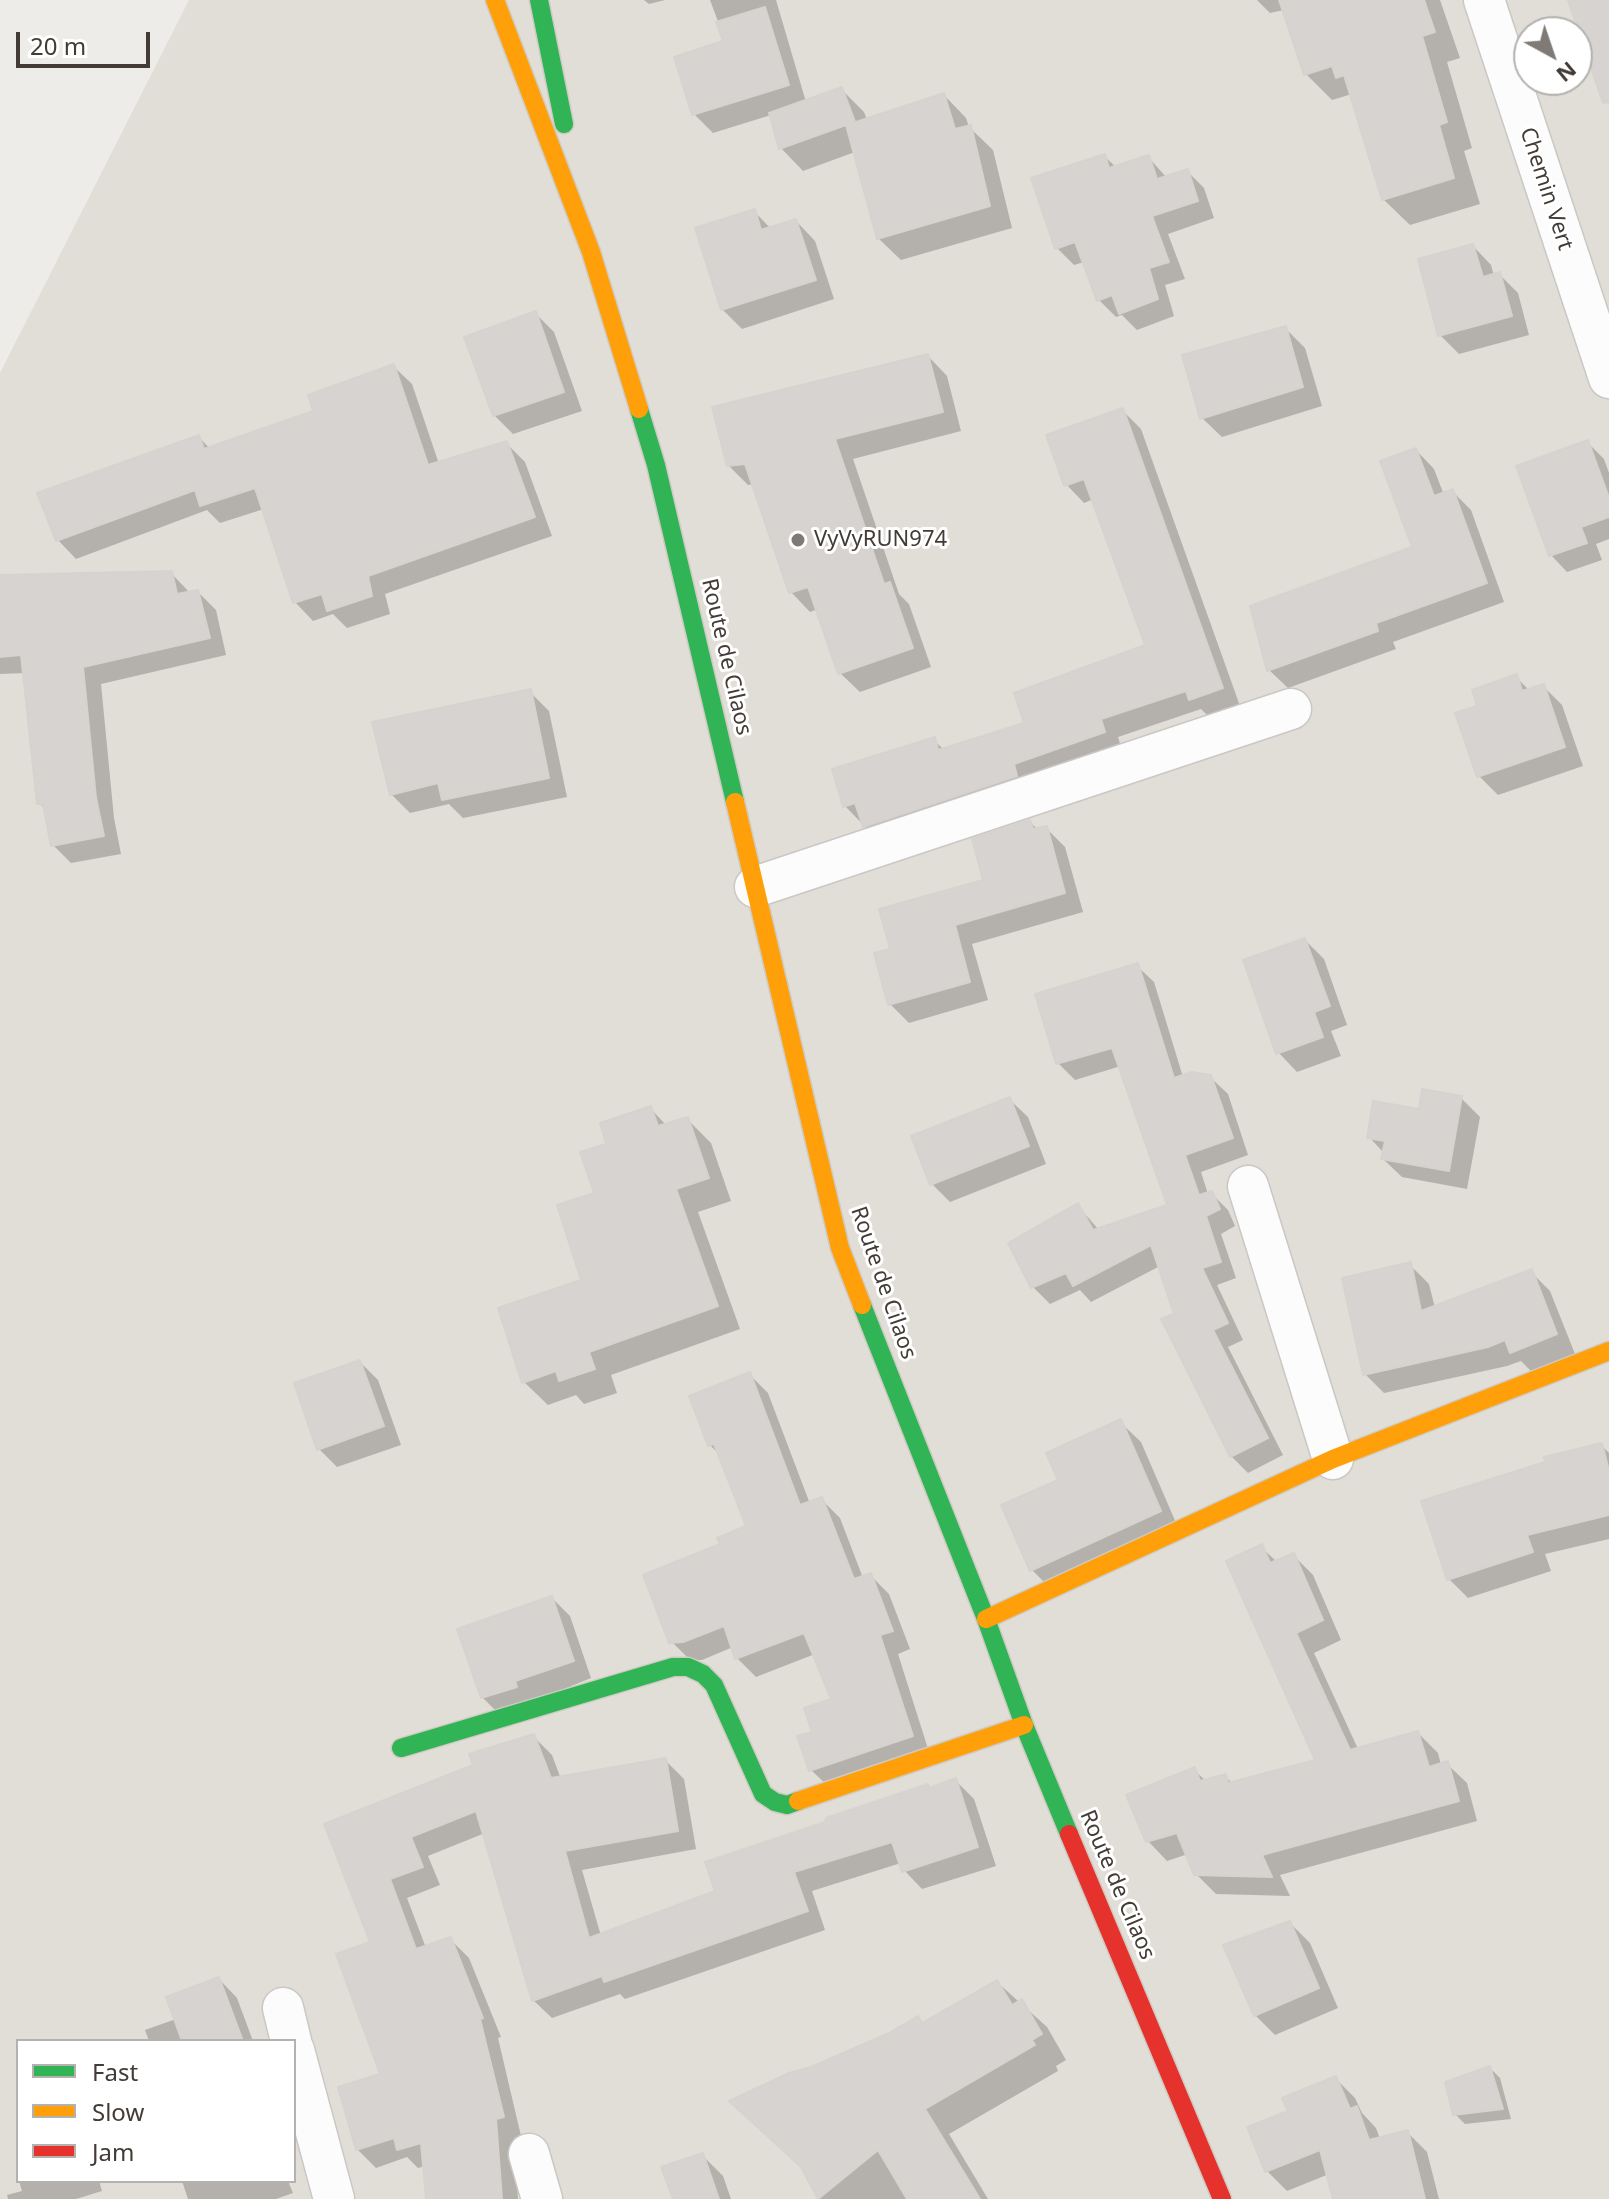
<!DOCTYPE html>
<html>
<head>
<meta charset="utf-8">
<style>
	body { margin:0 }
	#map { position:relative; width:1609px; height:2199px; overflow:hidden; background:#eeece9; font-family:"Noto Sans",sans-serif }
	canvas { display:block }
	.legend { position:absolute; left:16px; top:2039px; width:280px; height:144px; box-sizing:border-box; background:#fff; border:2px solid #b4b1af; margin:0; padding:10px 14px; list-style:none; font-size:24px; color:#433c36 }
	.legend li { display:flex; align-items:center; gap:16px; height:40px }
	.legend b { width:40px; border:2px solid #b4b1af }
	.north { position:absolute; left:1513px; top:16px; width:80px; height:80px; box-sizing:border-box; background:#fff; border:2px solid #b4b1af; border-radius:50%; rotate:140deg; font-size:22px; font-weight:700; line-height:32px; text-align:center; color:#433c36 }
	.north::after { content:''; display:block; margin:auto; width:28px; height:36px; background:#7f7a75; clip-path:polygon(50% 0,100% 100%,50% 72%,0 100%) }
	.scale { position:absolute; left:16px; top:32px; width:134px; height:36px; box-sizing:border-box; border:4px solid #433c36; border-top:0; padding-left:10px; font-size:24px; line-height:28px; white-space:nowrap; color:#433c36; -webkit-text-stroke:6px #fff; paint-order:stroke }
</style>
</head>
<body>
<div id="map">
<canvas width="1609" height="2199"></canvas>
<ul class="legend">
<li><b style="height:10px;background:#30b455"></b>Fast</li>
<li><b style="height:10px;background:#ff9f0a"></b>Slow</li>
<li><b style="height:10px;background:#e5322d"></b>Jam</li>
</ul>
<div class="north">N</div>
<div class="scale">20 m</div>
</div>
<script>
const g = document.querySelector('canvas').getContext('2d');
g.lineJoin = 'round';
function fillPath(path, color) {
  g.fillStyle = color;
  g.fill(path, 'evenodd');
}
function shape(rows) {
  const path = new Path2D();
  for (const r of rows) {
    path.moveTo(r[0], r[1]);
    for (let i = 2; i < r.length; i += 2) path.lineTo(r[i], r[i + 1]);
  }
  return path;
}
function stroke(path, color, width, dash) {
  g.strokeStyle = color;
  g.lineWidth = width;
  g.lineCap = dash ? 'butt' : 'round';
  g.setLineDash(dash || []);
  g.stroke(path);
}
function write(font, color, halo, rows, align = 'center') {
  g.font = font + ' "Noto Sans",sans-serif';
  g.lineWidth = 6;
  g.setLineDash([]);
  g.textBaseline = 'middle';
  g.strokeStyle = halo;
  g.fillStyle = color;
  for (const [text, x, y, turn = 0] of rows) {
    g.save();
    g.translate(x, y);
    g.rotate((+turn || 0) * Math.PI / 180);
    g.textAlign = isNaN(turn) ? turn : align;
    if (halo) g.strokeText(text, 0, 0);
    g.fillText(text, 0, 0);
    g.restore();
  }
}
fillPath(shape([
	[189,0,1609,0,1609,2199,0,2199,0,373],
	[1529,32,1577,32,1577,80,1529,80],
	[18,2041,294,2041,294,2181,18,2181]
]), '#e1ddd7');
fillPath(shape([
	[644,0,665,0,649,4],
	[710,0,776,0,806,102,841,89,864,112,867,120,944,95,966,118,969,127,993,150,1012,228,901,260,878,238,855,152,803,171,781,148,771,115,713,133,694,114,726,43],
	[1257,0,1440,0,1460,58,1447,62,1472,148,1464,151,1480,204,1410,225,1383,199,1352,94,1332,100,1306,74,1284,10,1270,13],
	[1104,156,1117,168,1149,158,1167,178,1187,171,1204,188,1214,218,1168,234,1185,279,1165,285,1174,316,1137,330,1122,315,1116,317,1099,300,1084,262,1074,265,1057,248],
	[754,211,771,229,796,221,815,241,834,299,742,329,722,309],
	[1473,246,1491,265,1494,276,1499,274,1518,293,1529,335,1459,354,1440,335],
	[535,313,554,332,582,411,513,434,494,415],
	[1285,328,1305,348,1322,406,1222,437,1202,418],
	[928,356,947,376,961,431,853,459,899,594,909,604,931,667,860,692,840,673,818,609,810,612,791,592,754,484,748,485,728,465],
	[393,366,412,384,439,464,506,443,525,462,552,536,385,594,390,614,347,628,333,614,313,621,295,602,264,509,220,523,207,510,76,559,58,540,199,437,210,449,316,412],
	[1123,411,1141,429,1240,706,1209,717,1201,709,1118,737,1122,750,882,844,845,806,934,740,944,750,1027,724,1148,646,1094,499,1084,503,1066,484],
	[1587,442,1604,459,1609,473,1609,539,1596,544,1602,560,1567,572,1551,555],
	[1416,450,1434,469,1444,495,1453,492,1471,510,1504,602,1393,642,1396,649,1288,688,1269,670,1414,548],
	[171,573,190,593,198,592,216,610,226,655,101,684,114,818,121,854,71,863,53,845,47,811,39,803,25,673,0,674,0,624],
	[1516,677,1530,691,1543,686,1562,705,1583,766,1498,795,1479,776,1480,707],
	[530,692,549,711,567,797,463,818,449,804,410,813,391,794],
	[1030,822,1038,830,1046,828,1065,847,1083,912,972,944,988,1000,909,1023,890,1004,893,950,986,881],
	[1305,940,1324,959,1347,1025,1331,1031,1341,1056,1297,1072,1278,1052],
	[1137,966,1154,982,1183,1077,1210,1077,1228,1094,1248,1155,1201,1172,1208,1194,1211,1193,1228,1210,1235,1226,1221,1234,1236,1278,1217,1285,1243,1340,1228,1347,1283,1455,1248,1473,1231,1456,1176,1315,1160,1266,1091,1302,1080,1290,1050,1304,1033,1287,1078,1206,1099,1230,1170,1207,1121,1066,1075,1080,1058,1063,1038,995],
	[1461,1098,1480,1117,1467,1189,1402,1177,1383,1159,1384,1153,1369,1137,1421,1111],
	[1009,1099,1028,1117,1046,1164,950,1202,932,1184],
	[650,1108,667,1126,687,1119,711,1143,731,1201,698,1212,740,1329,611,1375,617,1393,584,1404,576,1395,548,1405,524,1382,584,1281,596,1194,609,1145],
	[1410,1265,1429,1284,1435,1308,1531,1272,1550,1291,1575,1354,1531,1371,1521,1361,1507,1366,1384,1393,1365,1374],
	[360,1362,378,1380,401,1445,337,1467,319,1449],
	[749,1374,768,1393,810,1504,821,1499,840,1518,863,1578,870,1575,889,1594,910,1649,898,1654,930,1755,830,1788,811,1770,814,1733,834,1700,815,1654,756,1677,737,1658,733,1647,702,1660,690,1660,671,1641,722,1545,749,1527,721,1456,710,1445],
	[1120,1422,1141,1442,1180,1532,1052,1590,1032,1570,1061,1481],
	[1602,1446,1609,1453,1609,1539,1545,1554,1551,1571,1468,1598,1449,1579],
	[1261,1547,1277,1562,1293,1555,1313,1575,1341,1640,1314,1653,1358,1749,1418,1733,1438,1753,1441,1765,1447,1764,1467,1783,1477,1821,1280,1875,1290,1896,1216,1894,1196,1874,1188,1854,1167,1861,1148,1841,1194,1770,1206,1781,1225,1776,1233,1784,1318,1761],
	[552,1598,570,1616,591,1678,500,1715,482,1697],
	[534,1737,552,1755,561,1779,665,1760,684,1779,696,1849,582,1870,601,1936,718,1892,927,1786,931,1790,956,1781,974,1799,996,1866,922,1889,904,1870,901,1863,812,1891,825,1930,625,1999,620,1994,552,2018,533,2000,485,1833,428,1856,440,1885,407,1898,426,1948,450,1939,469,1958,501,2037,498,2038,521,2136,514,2138,518,2199,428,2199,425,2166,418,2168,407,2157,376,2168,357,2149,383,2076,373,1943,326,1825,476,1766],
	[1290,1923,1310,1943,1338,2008,1275,2035,1255,2015],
	[219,1979,237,1998,253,2041,149,2041,145,2030,176,2019],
	[997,1982,1047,2027,1066,2060,1056,2066,1058,2071,949,2134,988,2199,820,2199,805,2170,923,2025],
	[1490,2068,1500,2078,1511,2119,1465,2124,1455,2114],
	[1335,2078,1355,2098,1362,2113,1376,2128,1380,2139,1407,2132,1427,2152,1439,2199,1335,2199,1329,2174,1287,2191,1267,2171,1290,2112],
	[702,2155,723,2176,731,2199,675,2199],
	[19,2181,99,2181,102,2191,76,2199,8,2199,7,2195,22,2191],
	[182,2181,288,2181,293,2193,276,2199,188,2199]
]), '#0003');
const building = shape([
	[1279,0,1424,0,1435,32,1422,36,1447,122,1439,125,1454,178,1382,200,1344,75,1336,78,1332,66,1304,75,1279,0],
	[1568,0,1609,0,1609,102,1603,103,1568,0],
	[765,7,789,85,692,115,674,57,723,41,716,22,765,7],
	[842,87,855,122,853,123,944,93,955,129,971,125,990,206,877,239,846,125,779,149,769,113,842,87],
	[1105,154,1109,168,1149,155,1157,179,1188,169,1198,201,1152,216,1169,262,1149,268,1158,299,1119,314,1112,295,1097,301,1075,242,1055,249,1031,178,1105,154],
	[755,209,761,230,796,219,816,280,721,310,695,228,755,209],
	[1473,244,1483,277,1500,272,1512,316,1438,336,1418,259,1473,244],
	[536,311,564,392,493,416,464,337,536,311],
	[1286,326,1303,387,1200,419,1182,355,1286,326],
	[928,354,943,412,835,439,884,584,890,582,913,648,838,674,808,587,789,593,745,464,727,466,712,407,928,354],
	[394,364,428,465,507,441,535,517,368,576,372,596,327,611,322,594,293,603,255,488,200,506,195,490,56,541,37,493,199,435,204,449,313,411,308,395,394,364],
	[1123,408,1223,688,1189,700,1186,691,1101,719,1105,732,1014,764,1017,776,863,827,855,803,843,807,832,769,935,737,938,750,1024,723,1014,693,1145,645,1084,479,1064,486,1046,435,1123,408],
	[1588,440,1609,498,1609,517,1581,527,1587,543,1549,556,1516,466,1588,440],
	[1416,448,1434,496,1453,489,1487,583,1376,623,1378,631,1267,671,1250,606,1412,547,1380,461,1416,448],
	[172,571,177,594,198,590,210,638,83,667,96,798,104,836,51,846,43,804,37,804,21,655,0,657,0,575,172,571],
	[1517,674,1522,691,1544,684,1565,747,1477,777,1455,713,1477,706,1472,690,1517,674],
	[531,689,549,778,442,800,438,783,390,795,372,722,531,689],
	[1030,820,1033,829,1047,826,1065,893,955,925,970,982,888,1005,874,953,890,949,879,909,983,880,972,839,1030,820],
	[1305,938,1330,1006,1314,1012,1323,1037,1276,1054,1243,960,1305,938],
	[1138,963,1174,1078,1192,1072,1211,1075,1233,1138,1185,1155,1199,1195,1212,1191,1220,1209,1206,1216,1221,1262,1202,1268,1228,1323,1213,1330,1268,1438,1230,1457,1161,1319,1174,1314,1151,1245,1073,1286,1066,1273,1031,1288,1008,1243,1078,1203,1093,1230,1167,1205,1112,1048,1056,1064,1035,994,1138,963],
	[1422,1089,1462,1096,1449,1171,1381,1159,1385,1141,1367,1138,1373,1101,1419,1109,1422,1089],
	[1010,1097,1029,1146,930,1185,911,1136,1010,1097],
	[651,1106,658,1126,688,1117,709,1178,676,1189,718,1306,589,1352,595,1369,559,1381,556,1371,522,1383,498,1308,581,1280,557,1205,594,1193,580,1152,606,1144,600,1123,651,1106],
	[1411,1262,1421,1311,1532,1269,1557,1334,1510,1353,1505,1340,1488,1347,1363,1375,1342,1278,1411,1262],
	[360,1360,384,1426,317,1450,294,1383,360,1360],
	[750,1372,800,1505,822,1497,854,1579,871,1573,893,1631,880,1635,913,1736,809,1771,797,1736,812,1732,804,1708,831,1699,804,1633,735,1659,724,1626,683,1642,669,1643,643,1575,720,1544,717,1538,746,1526,714,1444,708,1446,689,1396,750,1372],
	[1121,1419,1161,1511,1030,1571,1001,1505,1058,1480,1046,1453,1121,1419],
	[1602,1443,1609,1471,1609,1515,1527,1535,1533,1552,1447,1580,1421,1501,1545,1462,1544,1457,1602,1443],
	[1262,1544,1270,1563,1294,1553,1323,1620,1296,1633,1350,1750,1418,1731,1429,1767,1448,1761,1459,1801,1262,1855,1272,1877,1194,1875,1177,1833,1146,1842,1126,1795,1195,1767,1200,1781,1226,1774,1228,1783,1315,1760,1226,1561,1262,1544],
	[552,1596,574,1661,515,1681,517,1687,481,1698,457,1629,552,1596],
	[534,1734,551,1778,666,1758,678,1831,565,1851,589,1938,715,1891,705,1862,825,1822,826,1818,928,1784,929,1788,956,1778,978,1847,902,1872,892,1842,794,1872,808,1911,604,1982,602,1976,532,2001,476,1811,411,1837,423,1867,390,1879,416,1949,451,1937,483,2018,480,2019,504,2117,496,2119,502,2199,426,2199,421,2143,397,2150,394,2138,356,2150,338,2087,380,2074,336,1954,370,1942,324,1824,473,1765,469,1754,534,1734],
	[1290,1921,1319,1988,1254,2016,1223,1945,1290,1921],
	[219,1977,243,2041,182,2041,166,1997,219,1977],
	[997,1980,1012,2005,1022,1999,1042,2034,1032,2040,1035,2045,925,2109,980,2199,907,2199,878,2150,818,2199,801,2167,729,2101,789,2073,811,2067,889,2033,918,2016,922,2023,997,1980],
	[1490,2066,1503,2109,1453,2115,1445,2082,1490,2066],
	[1336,2076,1350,2109,1357,2106,1369,2140,1408,2130,1425,2199,1333,2199,1320,2150,1265,2172,1247,2127,1288,2111,1282,2098,1336,2076],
	[703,2153,719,2199,673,2199,661,2167,703,2153]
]);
fillPath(building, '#d6d3d0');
stroke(building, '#d6d3cf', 2);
const street = shape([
	[1484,0,1609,378],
	[755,887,1291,709],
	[1248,1186,1333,1459],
	[283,2008,291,2041],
	[294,2050,334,2199],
	[529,2154,542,2199]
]);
const fast = shape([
	[539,0,564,124],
	[639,409,656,465,735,802],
	[862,1305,986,1619,1024,1725,1069,1834],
	[401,1748,673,1667,688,1667,703,1674,714,1685,763,1794,775,1802,787,1805,798,1801]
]);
const slow = shape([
	[495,0,591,252,639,409],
	[735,802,840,1248,862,1305],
	[986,1619,1333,1459,1609,1351],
	[798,1801,1024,1725]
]);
const jam = shape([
	[1069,1834,1222,2199]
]);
stroke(street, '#cac8c5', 43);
stroke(fast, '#cfcbc3', 21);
stroke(slow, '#cfcbc3', 21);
stroke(jam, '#cfcbc3', 21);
stroke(street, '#fcfcfc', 40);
stroke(fast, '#30b455', 18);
stroke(slow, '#ff9f0a', 18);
stroke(jam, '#e5322d', 18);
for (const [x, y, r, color] of [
	[798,540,8,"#7f7a75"]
]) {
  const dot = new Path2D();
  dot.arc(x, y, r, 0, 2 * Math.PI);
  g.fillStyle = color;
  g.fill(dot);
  stroke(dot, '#fff', 3);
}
write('22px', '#433c36', '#fff', [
	["Chemin Vert",1546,189,72],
	["Route de Cilaos",726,657,77],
	["Route de Cilaos",883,1283,71],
	["Route de Cilaos",1117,1885,67]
]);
write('22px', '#433c36', '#fff', [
	["VyVyRUN974",814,540]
], 'left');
</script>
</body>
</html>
